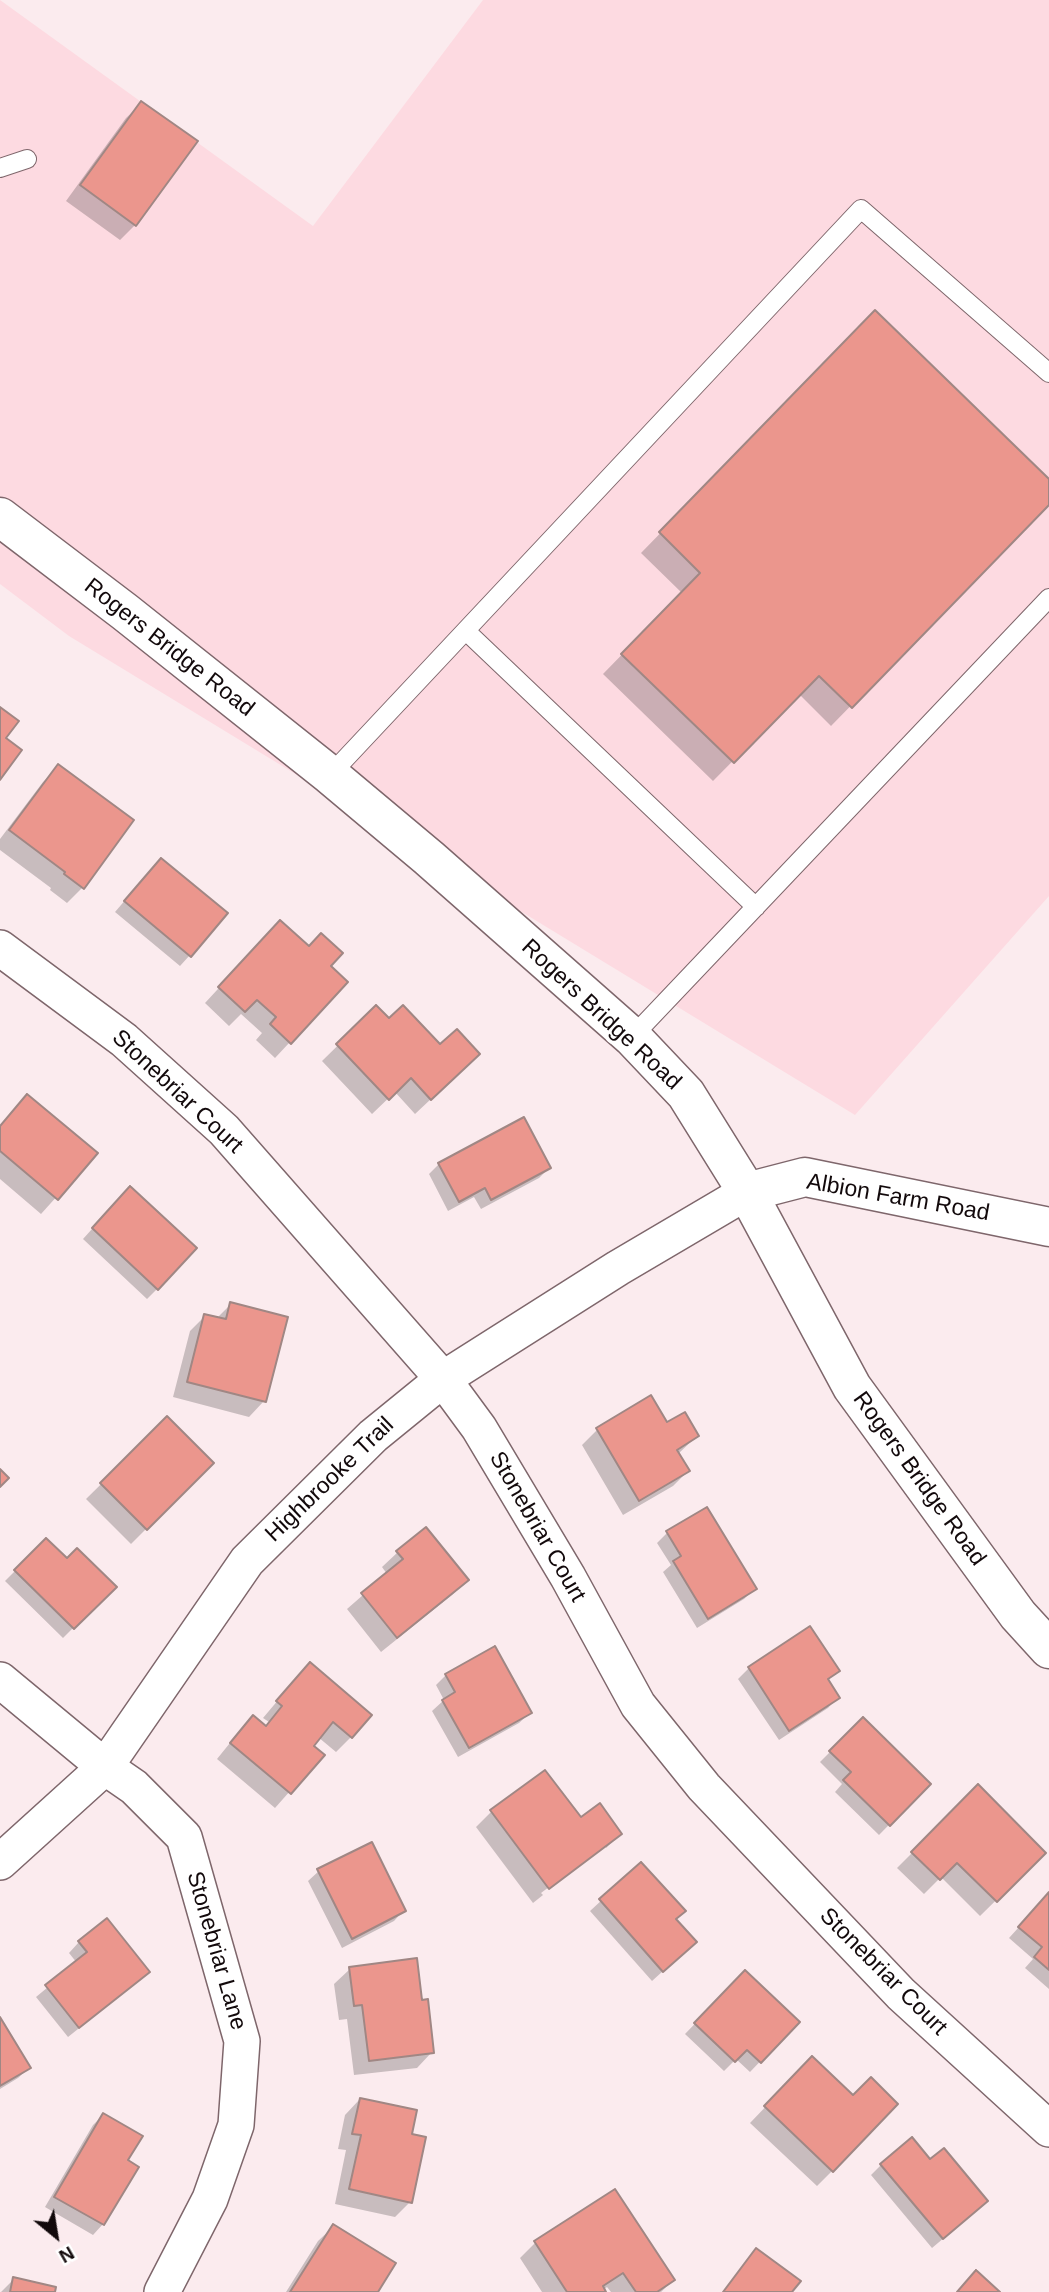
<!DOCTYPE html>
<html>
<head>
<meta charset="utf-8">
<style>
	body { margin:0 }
	#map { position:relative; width:1049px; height:2292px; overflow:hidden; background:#fbebee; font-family:Helvetica,sans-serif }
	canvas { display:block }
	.north { position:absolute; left:21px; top:2201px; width:70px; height:70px; -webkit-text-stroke:5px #fff; paint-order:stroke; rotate:150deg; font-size:19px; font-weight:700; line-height:28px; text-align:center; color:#12090b }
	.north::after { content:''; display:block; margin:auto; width:24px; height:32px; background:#12090b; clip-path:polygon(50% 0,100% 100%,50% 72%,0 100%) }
</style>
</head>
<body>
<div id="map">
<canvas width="1049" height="2292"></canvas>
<div class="north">N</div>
</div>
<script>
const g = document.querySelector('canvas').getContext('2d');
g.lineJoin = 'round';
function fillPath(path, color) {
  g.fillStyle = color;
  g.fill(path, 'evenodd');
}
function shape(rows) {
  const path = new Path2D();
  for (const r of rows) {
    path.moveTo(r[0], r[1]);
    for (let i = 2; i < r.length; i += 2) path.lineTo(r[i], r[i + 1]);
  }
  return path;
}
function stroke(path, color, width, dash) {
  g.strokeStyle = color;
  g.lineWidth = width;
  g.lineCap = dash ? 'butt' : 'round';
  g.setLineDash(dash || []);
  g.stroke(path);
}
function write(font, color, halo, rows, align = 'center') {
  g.font = font + ' Helvetica,sans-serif';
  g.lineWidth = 7;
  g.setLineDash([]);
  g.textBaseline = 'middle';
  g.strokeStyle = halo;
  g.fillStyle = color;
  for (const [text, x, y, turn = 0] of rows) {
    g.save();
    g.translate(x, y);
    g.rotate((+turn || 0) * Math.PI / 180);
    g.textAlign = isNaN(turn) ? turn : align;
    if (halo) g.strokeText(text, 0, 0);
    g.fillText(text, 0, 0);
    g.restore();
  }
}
fillPath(shape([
	[0,0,313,226,483,0,1049,0,1049,896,855,1115,69,636,0,584]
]), '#fddae1');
fillPath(shape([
	[142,103,135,225,120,240,66,201,126,118],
	[875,313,1049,481,1049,503,831,726,799,694,713,781,603,674,682,593,641,553],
	[58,767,83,887,67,903,50,890,51,888,0,850,0,839,43,782],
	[151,870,190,955,180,966,115,912],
	[265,938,328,966,290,1042,275,1058,256,1040,262,1033,241,1014,229,1026,205,1003],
	[376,1008,388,1020,440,1047,463,1069,415,1114,395,1092,372,1114,322,1061],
	[27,1096,95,1154,41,1214,0,1179,0,1126],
	[439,1164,549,1168,539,1178,481,1209,474,1197,448,1211,429,1174],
	[119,1199,157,1289,147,1299,83,1239],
	[231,1304,264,1401,249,1417,173,1397,190,1331,205,1316,216,1319],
	[650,1398,667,1425,697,1436,678,1454,688,1471,673,1486,623,1515,582,1445,597,1430],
	[167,1419,212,1463,131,1544,86,1499],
	[667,1533,755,1588,744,1599,697,1628,663,1572,671,1565,657,1543],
	[46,1540,67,1560,114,1587,63,1638,5,1581],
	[398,1552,467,1580,452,1595,381,1652,347,1609,387,1574,382,1567],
	[810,1629,837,1671,827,1681,838,1697,828,1708,779,1740,738,1679,749,1668],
	[446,1675,530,1713,519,1723,458,1757,432,1711,444,1700,436,1685],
	[295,1680,351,1737,336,1752,318,1737,311,1746,322,1755,275,1808,217,1759,238,1733,265,1727,269,1722,263,1718],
	[863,1719,929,1784,879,1835,835,1792,842,1784,820,1762],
	[545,1772,580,1819,620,1834,606,1848,606,1844,541,1893,543,1895,533,1903,476,1827,491,1812],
	[978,1787,1044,1853,980,1916,941,1877,924,1894,897,1868],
	[641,1864,684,1952,652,1981,590,1911],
	[319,1871,404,1910,394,1921,342,1948,308,1881],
	[1049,1894,1049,1989,1025,1968,1033,1959,1009,1938],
	[79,1942,137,1982,68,2037,36,1997,77,1963,69,1953],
	[350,1969,432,2052,417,2068,354,2075,347,2019,339,2020,334,1984],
	[745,1972,798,2022,750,2072,736,2059,724,2071,685,2034],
	[0,2020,29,2068,18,2078,0,2089],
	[797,2074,853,2098,832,2171,817,2186,750,2123],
	[360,2099,410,2202,395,2217,335,2204,346,2150,338,2149,345,2115],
	[103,2115,126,2161,103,2224,93,2235,45,2207,93,2125],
	[881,2165,976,2211,932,2248,871,2175],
	[615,2191,673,2280,661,2292,611,2292,607,2287,603,2290,604,2292,542,2292,520,2258,535,2243],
	[334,2226,375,2292,286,2292,318,2241],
	[14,2279,53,2292,1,2292]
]), '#0003');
const building = shape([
	[141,101,198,141,136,226,80,185,141,101],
	[875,310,1049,479,1049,505,852,708,819,676,734,763,621,654,700,573,659,532,875,310],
	[0,707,19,721,6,738,22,750,0,780,0,707],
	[58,764,134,820,84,889,64,874,65,872,9,830,58,764],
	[161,858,228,913,191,957,124,901,161,858],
	[280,920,309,946,321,933,343,953,331,966,348,982,291,1044,270,1024,276,1017,257,1000,245,1012,218,987,280,920],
	[376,1005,389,1018,403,1005,440,1044,457,1029,480,1054,431,1100,411,1078,389,1100,336,1044,376,1005],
	[27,1094,98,1153,58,1200,0,1151,0,1126,27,1094],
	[524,1117,551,1168,491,1200,485,1188,459,1202,438,1163,524,1117],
	[130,1186,197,1248,158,1290,92,1228,130,1186],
	[230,1302,288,1317,266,1402,187,1382,204,1314,226,1319,230,1302],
	[651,1395,667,1422,685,1412,699,1436,677,1450,690,1471,639,1501,596,1428,651,1395],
	[167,1416,214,1463,147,1530,100,1483,167,1416],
	[0,1469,9,1478,0,1487,0,1469],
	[707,1507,757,1589,708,1619,673,1561,681,1556,666,1531,707,1507],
	[426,1527,469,1580,397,1638,361,1593,403,1559,396,1551,426,1527],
	[46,1538,67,1558,77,1548,117,1587,74,1629,14,1570,46,1538],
	[810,1626,840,1671,828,1679,840,1698,789,1731,748,1667,810,1626],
	[495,1646,532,1713,469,1748,442,1700,455,1692,445,1674,495,1646],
	[310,1662,372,1715,352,1738,333,1722,314,1746,325,1755,291,1794,230,1743,253,1715,266,1726,282,1706,276,1701,310,1662],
	[863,1717,931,1784,890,1826,843,1780,851,1772,829,1751,863,1717],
	[545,1770,581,1817,600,1803,622,1834,549,1889,490,1810,545,1770],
	[978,1784,1046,1853,997,1902,957,1863,940,1880,911,1852,978,1784],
	[372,1842,406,1911,352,1939,317,1869,372,1842],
	[641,1862,686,1911,676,1919,697,1942,663,1972,599,1899,641,1862],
	[1049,1892,1049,1970,1034,1957,1042,1947,1018,1927,1049,1892],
	[107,1918,150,1972,79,2028,45,1985,87,1952,78,1941,107,1918],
	[417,1958,422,2000,428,1999,434,2053,369,2061,362,2005,354,2006,349,1967,417,1958],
	[745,1970,800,2022,761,2063,747,2050,735,2062,694,2023,745,1970],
	[0,2017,31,2068,0,2086,0,2017],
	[812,2056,853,2095,871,2077,898,2104,833,2172,764,2106,812,2056],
	[360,2098,417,2110,412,2134,426,2137,412,2203,349,2189,361,2135,352,2134,360,2098],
	[103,2113,143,2136,128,2160,139,2167,104,2225,54,2197,103,2113],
	[912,2137,930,2159,944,2148,988,2201,943,2239,880,2164,912,2137],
	[615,2189,675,2280,657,2292,636,2292,623,2273,603,2286,606,2292,567,2292,534,2241,615,2189],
	[333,2224,396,2263,378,2292,290,2292,333,2224],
	[756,2248,801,2281,792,2292,723,2292,756,2248],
	[976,2270,1000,2292,957,2292,976,2270],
	[13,2277,56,2287,55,2292,10,2292,13,2277]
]);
fillPath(building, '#eb968d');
stroke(building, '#a08784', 2);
const lane = shape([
	[0,168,27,159],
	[466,631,756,907],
	[330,775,861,209,1049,373],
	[632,1037,1049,598]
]);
const street = shape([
	[0,948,124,1040,224,1130,443,1379,479,1428,568,1577,638,1705,704,1787,901,1994,1049,2129],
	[0,1680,105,1767,134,1787,184,1837,242,2041,236,2125,210,2199,162,2292],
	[0,1862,105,1767,247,1561,373,1436,443,1379,618,1268,747,1192]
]);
const secondary = shape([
	[0,517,125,612,330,775,429,858,632,1037,686,1094,747,1192,852,1387,1018,1615,1049,1649],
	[747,1192,805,1177,1049,1227]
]);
stroke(lane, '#7e666b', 20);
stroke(street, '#7e666b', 38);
stroke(secondary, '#7e666b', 41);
stroke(lane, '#fff', 18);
stroke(street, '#fff', 35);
stroke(secondary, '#fff', 38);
write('23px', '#12090b', '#fff', [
	["Rogers Bridge Road",169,648,38],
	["Rogers Bridge Road",601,1015,43],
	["Stonebriar Court",177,1092,43],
	["Albion Farm Road",898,1198,10],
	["Rogers Bridge Road",919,1479,54],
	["Highbrooke Trail",330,1480,-44],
	["Stonebriar Court",537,1527,60],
	["Stonebriar Lane",216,1951,74],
	["Stonebriar Court",883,1972,45]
]);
</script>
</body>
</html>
